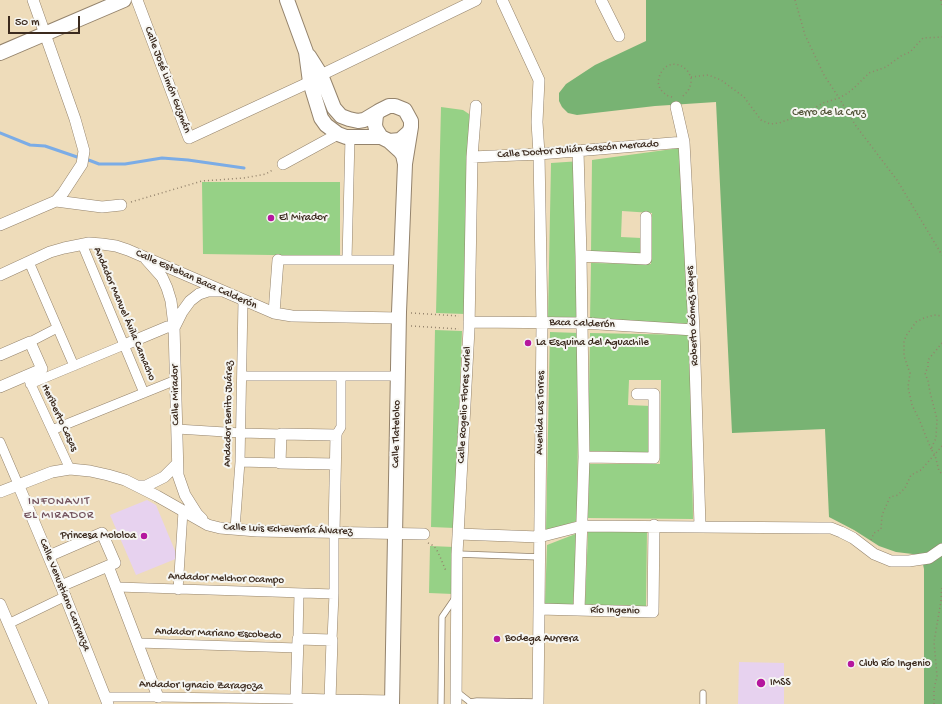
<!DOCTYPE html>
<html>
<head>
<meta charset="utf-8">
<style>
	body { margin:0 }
	#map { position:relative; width:942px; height:704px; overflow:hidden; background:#eedcba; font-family:"Gochi Hand",sans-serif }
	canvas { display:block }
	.scale { position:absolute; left:8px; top:16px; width:72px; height:18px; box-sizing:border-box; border:2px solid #3b2a1e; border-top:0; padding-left:5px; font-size:12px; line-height:14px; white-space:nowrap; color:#3b2a1e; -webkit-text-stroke:3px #f6f6f2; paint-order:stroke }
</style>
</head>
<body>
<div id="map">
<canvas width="942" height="704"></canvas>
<div class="scale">50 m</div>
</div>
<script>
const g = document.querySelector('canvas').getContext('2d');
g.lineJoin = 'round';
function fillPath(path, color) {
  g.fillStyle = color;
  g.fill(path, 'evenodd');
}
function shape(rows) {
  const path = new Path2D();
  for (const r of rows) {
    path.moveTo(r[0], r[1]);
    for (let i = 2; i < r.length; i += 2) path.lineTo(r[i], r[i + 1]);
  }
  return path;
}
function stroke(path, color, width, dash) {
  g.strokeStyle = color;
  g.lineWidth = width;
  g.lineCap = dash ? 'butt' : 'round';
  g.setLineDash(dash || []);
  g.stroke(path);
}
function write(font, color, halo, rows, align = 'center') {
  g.font = font + ' "Gochi Hand",sans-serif';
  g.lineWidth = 4;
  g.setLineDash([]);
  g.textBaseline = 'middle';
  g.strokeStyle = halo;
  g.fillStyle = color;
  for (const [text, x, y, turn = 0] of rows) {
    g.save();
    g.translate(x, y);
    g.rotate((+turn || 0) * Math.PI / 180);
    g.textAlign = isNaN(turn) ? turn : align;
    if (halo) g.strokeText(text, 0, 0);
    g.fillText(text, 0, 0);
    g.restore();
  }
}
fillPath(shape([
	[147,500,156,505,178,558,136,575,110,515],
	[739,662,784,663,784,704,738,704]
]), '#e7d2ef');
fillPath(shape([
	[441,107,463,110,469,114,470,119,465,314,436,313],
	[680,148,689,324,590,320,591,263,651,264,652,213,622,211,621,237,641,238,642,254,591,253,592,160],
	[581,161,579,319,548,318,551,163],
	[202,182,340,182,340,256,203,254],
	[435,330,462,331,455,528,431,527],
	[550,332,579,333,577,521,546,531],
	[590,333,690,335,693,519,588,518,589,464,660,464,661,380,629,380,628,405,651,406,650,453,588,451],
	[647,530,646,606,585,605,588,532],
	[578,533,573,605,545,604,547,545],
	[430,546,454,547,453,594,429,593]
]), '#96d186');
fillPath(shape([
	[646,0,942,0,942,704,924,704,924,569,921,555,896,552,879,546,854,530,829,517,825,429,732,433,716,102,655,106,577,115,568,113,562,107,559,101,559,93,566,84,595,65,646,41]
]), '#78b373');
stroke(shape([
	[0,133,30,145,45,146,80,158],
	[86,159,99,164,125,164,162,158,188,160,244,168]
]), '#7bace6', 3);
const service = shape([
	[457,554,540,557],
	[456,691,470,702],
	[441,704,442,617,455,598],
	[470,704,470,702,477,701,538,702],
	[703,704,703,693]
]);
const pedestrian = shape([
	[82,244,144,393],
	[278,260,401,260],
	[347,260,350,137],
	[29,262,74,366],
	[30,342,57,328],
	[27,376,70,469],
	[242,376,397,376],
	[30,384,124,345],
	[177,429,241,433,281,434],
	[52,430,176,380],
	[336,435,341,427,341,376],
	[0,442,18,484],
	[240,462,280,463],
	[235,529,240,462,243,300],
	[117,587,334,594],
	[178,590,183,511],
	[8,624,66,596],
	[298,639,299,593],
	[332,640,334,594,334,533],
	[138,643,298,648],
	[106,697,158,697,296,699]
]);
const minor = shape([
	[33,0,75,119,84,151,82,164,63,193,56,201],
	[137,0,189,138,310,82,321,75,476,0],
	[502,0,539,80,537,122,539,154,542,323,538,704],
	[601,0,619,36],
	[676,107,684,142,694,330,700,526],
	[578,151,581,256,584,457,579,610],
	[472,157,539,154,684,142],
	[283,164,338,134],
	[0,225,56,201,102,207,121,205],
	[581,256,646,259,646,217],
	[146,259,162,277,167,288,171,301,174,326,178,475,185,495,197,514,202,519],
	[0,275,50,252,64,248,89,243,102,244,116,246,128,250,274,313,292,316,399,318],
	[274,313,278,260],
	[469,322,583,323,694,330],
	[175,326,182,312,190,301,199,294,208,291,221,291],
	[124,345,167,327,174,326],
	[0,355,30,342,42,369,0,387],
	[584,457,654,458,654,394,637,394],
	[18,484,61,586,108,704],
	[138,486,146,486,164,477,177,464],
	[0,492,52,472,70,469,90,471,108,475,125,480,157,496,208,525,220,528,257,531,424,534],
	[334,533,336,435,281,434,280,463,335,464],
	[458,534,539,537,582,526,820,528,831,528,841,532,853,538,874,554,891,561,909,561,929,558,942,549],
	[49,556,102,533,115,563,61,586],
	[108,566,158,697],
	[0,604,43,704],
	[539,609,653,612,654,525],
	[330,700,332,640,298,639,296,699,330,700,392,701],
	[456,704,457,554,469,329,472,157,476,106]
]);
const tertiary = shape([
	[287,0,306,52,310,82,321,118,326,125,338,134,346,137,381,137],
	[0,53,124,0],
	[309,56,321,75,334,108,341,116,349,119,358,121,364,120,379,111],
	[389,141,400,140,409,132,411,127,411,121,405,110,395,106,389,106,379,111,376,115,375,125,376,129,381,137,389,141,400,151,403,155,405,164],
	[392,704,399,312,405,164,411,127]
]);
stroke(service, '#94836c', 7);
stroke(pedestrian, '#94836c', 10);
stroke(minor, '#94836c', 12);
stroke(tertiary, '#94836c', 16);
stroke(shape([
	[795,0,805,35,824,75,839,98,856,126,897,180,942,255],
	[941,0,942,6],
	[691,77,708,75,721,80,744,97,761,120,770,124,779,123,806,113,823,103,839,98,848,93,855,87,869,73,886,67,901,56,910,52,923,38,942,37],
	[672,97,666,95,660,89,658,82,660,74,665,67,672,64,680,65,687,70,691,77,691,84,688,91,681,98],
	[131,202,202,181,244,178,266,174,274,169],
	[411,313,459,316],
	[411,326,459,329],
	[942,343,928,360,928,367,925,373,928,381,930,392,937,419,936,438,931,449,935,455,939,471,942,474],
	[931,449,919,419,912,405,908,387,910,373,904,356,904,342,906,336,916,322,924,318,934,315,942,316],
	[871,540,874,533,881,529,882,515,890,497,898,495,905,488,911,475,921,470,942,446],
	[428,543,434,546,438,552,446,571],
	[934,704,934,689,937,676,934,642,941,601,942,585]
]), '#94836c', 1.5, [1, 3]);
stroke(service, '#fff', 5.5);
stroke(pedestrian, '#fff', 9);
stroke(minor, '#fff', 11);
stroke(tertiary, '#fff', 14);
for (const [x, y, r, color] of [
	[271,218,4,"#b5179e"],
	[528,343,4,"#b5179e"],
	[144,536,4,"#b5179e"],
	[497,639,4,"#b5179e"],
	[851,664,4,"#b5179e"],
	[761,683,5,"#b5179e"]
]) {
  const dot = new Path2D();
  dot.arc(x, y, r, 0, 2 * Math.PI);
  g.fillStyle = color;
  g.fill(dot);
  stroke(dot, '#f6f6f2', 1.5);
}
write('11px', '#3b2a1e', '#f6f6f2', [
	["Calle José Limón Guzmán",167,80,69],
	["Calle Doctor Julián Gascón Mercado",578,150,-4],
	["Calle Esteban Baca Calderón",196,280,24],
	["Andador Manuel Ávila Camacho",124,314,67],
	["Roberto Gómez Reyes",693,316,-93],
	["Baca Calderón",582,324,2],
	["Calle Mirador",176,395,-91],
	["Calle Rogelio Flores Curiel",465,405,-87],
	["Avenida Las Torres",541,413,-89],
	["Andador Benito Juárez",229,414,-89],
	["Heriberto Casas",59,418,65],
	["Calle Tlatelolco",397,434,-89],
	["Calle Luis Echeverría Álvarez",288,530,2],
	["Andador Melchor Ocampo",226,579,2],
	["Calle Venustiano Carranza",64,595,68],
	["Río Ingenio",615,611,1],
	["Andador Mariano Escobedo",218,634,2],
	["Andador Ignacio Zaragoza",201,686,1]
]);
write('11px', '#525438', '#f6f6f2', [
	["Cerro de la Cruz",829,113]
]);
write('11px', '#3b2a1e', '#f6f6f2', [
	["El Mirador",279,218],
	["La Esquina del Aguachile",536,343],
	["Princesa Mololoa",136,536,"right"],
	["Bodega Aurrera",505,639],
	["Club Río Ingenio",859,664],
	["IMSS",770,683]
], 'left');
g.letterSpacing = '1px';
write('12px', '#73535d', '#f6f6f2', [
	["INFONAVIT",59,502],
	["EL MIRADOR",59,516]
]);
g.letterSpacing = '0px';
</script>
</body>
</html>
